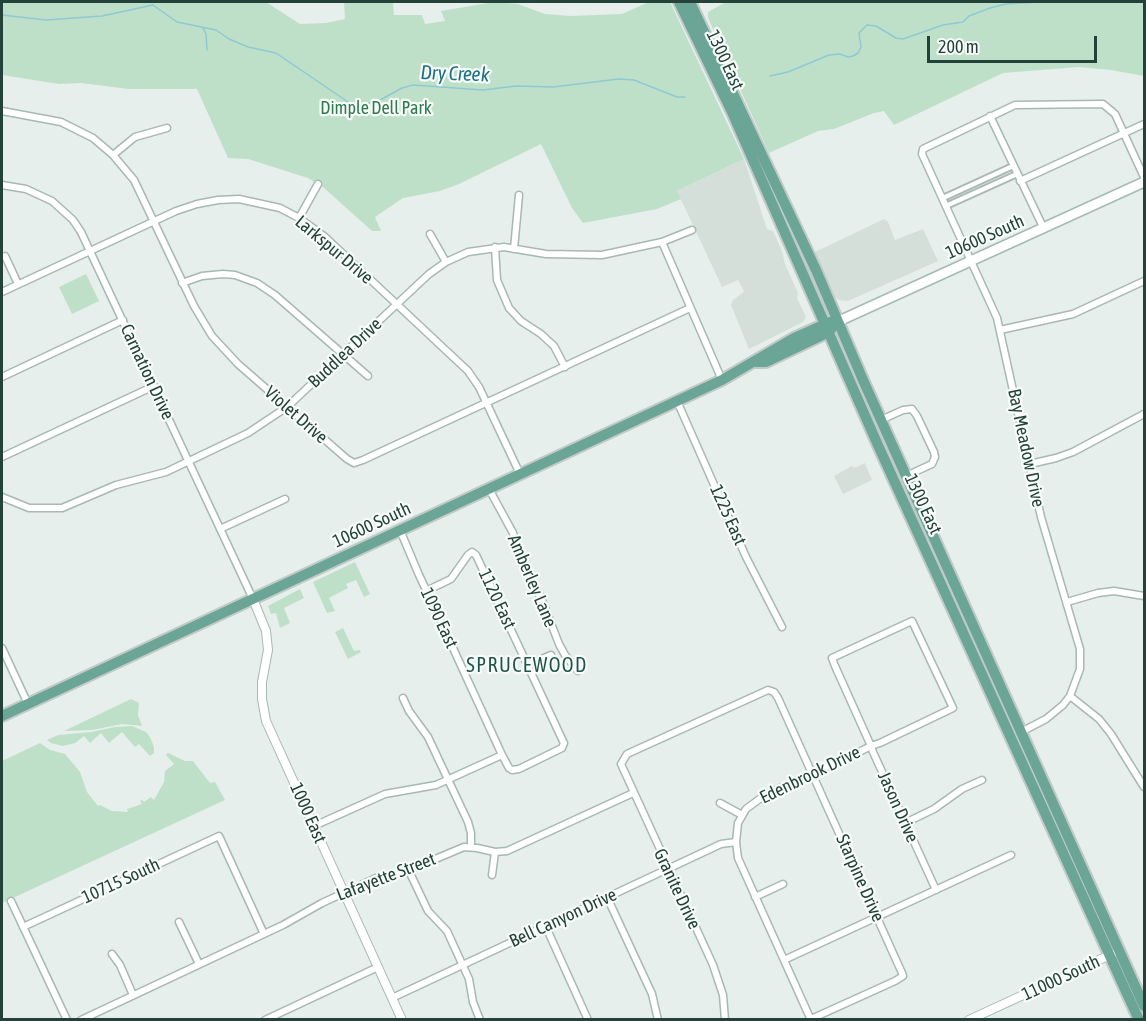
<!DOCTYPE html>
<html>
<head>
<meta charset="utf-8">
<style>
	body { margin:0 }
	#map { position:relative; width:1146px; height:1021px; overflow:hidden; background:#e6efeb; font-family:"Asap Condensed",sans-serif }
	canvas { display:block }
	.frame { position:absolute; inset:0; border:3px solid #24423a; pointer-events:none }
	.scale { position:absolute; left:927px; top:36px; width:170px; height:27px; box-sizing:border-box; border:3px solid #24423a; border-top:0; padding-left:8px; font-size:18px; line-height:21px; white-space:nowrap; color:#24423a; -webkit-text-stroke:4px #f7fbf9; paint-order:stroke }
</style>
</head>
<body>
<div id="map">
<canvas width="1146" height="1021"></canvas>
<div class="frame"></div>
<div class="scale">200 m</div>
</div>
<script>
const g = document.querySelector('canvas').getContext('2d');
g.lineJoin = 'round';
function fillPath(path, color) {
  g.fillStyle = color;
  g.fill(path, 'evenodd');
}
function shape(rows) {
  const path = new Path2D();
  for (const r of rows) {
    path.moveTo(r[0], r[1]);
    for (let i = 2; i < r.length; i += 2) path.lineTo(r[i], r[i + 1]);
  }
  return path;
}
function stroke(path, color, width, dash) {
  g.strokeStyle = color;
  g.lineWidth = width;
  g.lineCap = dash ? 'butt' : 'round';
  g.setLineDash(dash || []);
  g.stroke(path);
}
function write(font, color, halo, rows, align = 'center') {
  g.font = font + ' "Asap Condensed",sans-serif';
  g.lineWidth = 4.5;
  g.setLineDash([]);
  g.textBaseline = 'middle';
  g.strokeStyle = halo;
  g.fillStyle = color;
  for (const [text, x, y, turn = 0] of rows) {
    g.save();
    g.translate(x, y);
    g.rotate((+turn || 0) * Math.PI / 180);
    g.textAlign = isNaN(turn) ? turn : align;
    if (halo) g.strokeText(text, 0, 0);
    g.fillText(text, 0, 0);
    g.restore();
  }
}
fillPath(shape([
	[744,159,767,229,773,231,782,251,785,264,798,293,797,298,806,317,803,322,749,349,731,305,733,300,744,292,743,289,738,280,722,287,677,191],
	[884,219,888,222,895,240,923,229,938,261,848,301,839,300,835,297,815,252],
	[865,463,872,480,843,494,834,476,852,466,854,468]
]), '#d4dfda');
fillPath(shape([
	[2,2,266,2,300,24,326,23,345,19,344,2,393,2,394,15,422,15,425,24,445,21,441,11,494,2,518,4,545,14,570,16,622,14,649,2,670,2,744,159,677,191,681,199,657,209,583,223,572,208,541,144,459,184,440,191,403,198,375,217,381,231,372,231,323,187,308,178,248,159,228,158,197,89,129,89,81,83,59,84,2,75],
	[726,2,1144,2,1144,76,1111,70,1079,67,1003,73,894,125,884,111,874,113,834,129,818,131,769,153,708,18,708,12],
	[86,274,99,301,72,314,59,287],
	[355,562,370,594,364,597,356,580,346,584,348,588,329,598,335,611,327,613,313,582],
	[300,589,304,598,284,608,290,623,280,628,276,613,271,614,268,606],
	[343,628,354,651,360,650,361,652,348,659,335,632],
	[131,699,139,703,138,715,142,726,122,724,92,730,64,731],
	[132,726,146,732,150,737,154,747,154,753,150,756,139,744,135,747,122,732,109,743,101,733,90,743,84,736,75,743,63,746,51,743,47,740,58,735,91,732,115,727],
	[40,743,50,750,65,754,80,772,87,792,98,806,100,805,112,811,128,812,127,809,142,804,140,801,142,800,144,802,151,797,154,800,164,782,165,771,174,764,166,755,168,753,185,761,193,761,210,783,215,782,225,800,2,903,2,761]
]), '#bfe0c8');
stroke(shape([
	[2,15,46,20,102,16,153,5,177,22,216,30,229,39,248,47,276,53,351,104,360,106,382,99,402,88,413,85,483,90,516,86,553,87,619,79,634,80,677,97,685,97],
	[203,28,206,34,207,50],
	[770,76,788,72,829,55,840,54,848,57,853,56,858,53,861,47,859,33,867,25,876,26,896,38,903,39,943,25,963,22,969,16,990,8,1006,4,1039,2]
]), '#8ec9d4', 1.5);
const pedestrian = shape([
	[943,198,1013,166],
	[946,206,1017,174]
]);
const minor = shape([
	[2,111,61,122,93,138,113,155,134,180,194,306,212,336,238,364,347,459,354,463,363,460,690,308],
	[990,116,1044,229],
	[113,155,135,137,167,128],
	[1020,181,1144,124],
	[2,185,26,189,52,201,73,220,81,232,253,599],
	[299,218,318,184],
	[430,234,446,262],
	[662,242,722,380],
	[495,247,497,280,509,308,521,321,541,334,554,346,565,367],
	[514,249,519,195],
	[5,256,18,284],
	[182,283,202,276,223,274,235,275,257,283,275,295,368,376],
	[2,292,176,211,197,204,218,200,239,199,280,208,299,218,325,237,468,371,479,387,520,474],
	[1000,330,1073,314,1144,281],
	[2,377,123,320],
	[677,401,746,557,782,627],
	[881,420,903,410,912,409,917,416,934,452,935,457,932,464,906,476],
	[2,457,154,386],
	[1030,464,1056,458,1073,452,1144,414],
	[489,489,513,533,521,561,542,600,559,644,565,655,578,671],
	[2,497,29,508,62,508,116,485,166,472,248,433,287,407,429,274,446,262,468,252,504,247,546,254,602,255,662,242,692,230],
	[220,529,285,499],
	[400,530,419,575,436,611,497,744,502,755,509,768,512,770,519,769,562,748,564,743,562,739,476,555,472,552,468,555,451,579,426,591],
	[1067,602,1098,593,1114,591,1144,596],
	[2,648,28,704],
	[528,665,551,655],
	[1070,696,1099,719,1111,734,1144,787],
	[403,698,409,711,428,737,468,822,471,833,471,847],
	[1021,732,1046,719,1063,705,1070,696,1080,669,1080,649,1041,517,997,318,922,154,923,149,1015,105,1103,104,1115,114,1144,177],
	[720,803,742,815],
	[905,823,934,809,962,789,982,780],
	[314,826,385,794,436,785,502,755],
	[409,871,428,911,447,931,469,979,473,1002,480,1020],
	[492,875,495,852],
	[607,897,652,994,658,1020],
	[755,897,783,884],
	[11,901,67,1020],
	[179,922,199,964],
	[23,927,219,836,264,934],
	[546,927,588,1020],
	[112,954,120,965,133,995],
	[784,960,1011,855],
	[392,998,721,844,736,842],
	[81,1020,283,925,322,903,376,878,402,873,464,847,477,848,495,852,507,851,633,793],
	[265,1020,378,967],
	[725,1020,723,995,713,965,621,764,627,754,768,690,774,692,778,698,902,973,903,976,895,981,811,1019],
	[811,1020,738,858,736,842,738,823,746,809,765,795,861,751,871,746,880,743,953,708,912,621,832,658,835,666,871,746,873,752,936,890]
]);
const tertiary = shape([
	[253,599,266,631,268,650,262,682,262,699,266,721,402,1020],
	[969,1020,1112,954]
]);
const secondary = shape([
	[839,321,1144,182]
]);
const primary = shape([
	[679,2,732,112,877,443,1139,1020],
	[690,2,816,270,863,380,1144,1006],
	[756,362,766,362,829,332,832,328],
	[2,716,722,380,794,338,830,322]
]);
stroke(pedestrian, '#a8b8b2', 8);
stroke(minor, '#a8b8b2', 9);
stroke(tertiary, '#a8b8b2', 10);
stroke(secondary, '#a4bbb3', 12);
stroke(primary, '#c2cac8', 14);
stroke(pedestrian, '#fff', 4.5);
stroke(minor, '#fff', 6);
stroke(tertiary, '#fff', 8);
stroke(secondary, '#fff', 9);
stroke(primary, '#6aa596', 10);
write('18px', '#24423a', '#f7fbf9', [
	["1300 East",725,60,65],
	["10600 South",985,237,-24],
	["Larkspur Drive",334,250,40],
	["Buddlea Drive",345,353,-43],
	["Carnation Drive",147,372,65],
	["Violet Drive",296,415,41],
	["Bay Meadow Drive",1026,448,78],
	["1300 East",923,504,65],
	["1225 East",728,515,66],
	["10600 South",372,525,-25],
	["Amberley Lane",532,581,67],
	["1120 East",497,599,65],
	["1090 East",439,618,65],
	["Edenbrook Drive",810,775,-26],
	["Jason Drive",898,807,66],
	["1000 East",308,813,66],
	["Lafayette Street",386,877,-21],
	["Starpine Drive",860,878,66],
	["10715 South",121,881,-25],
	["Granite Drive",677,889,65],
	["Bell Canyon Drive",563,918,-25],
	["11000 South",1061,978,-25]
]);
write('18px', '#2d7a4b', '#f7fbf9', [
	["Dimple Dell Park",376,108]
]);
write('italic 20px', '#1c6f80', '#f7fbf9', [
	["Dry Creek",455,74,2]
]);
g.letterSpacing = '1.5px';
write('20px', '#1f5548', '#f7fbf9', [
	["SPRUCEWOOD",527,666]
]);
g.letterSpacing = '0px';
</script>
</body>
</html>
